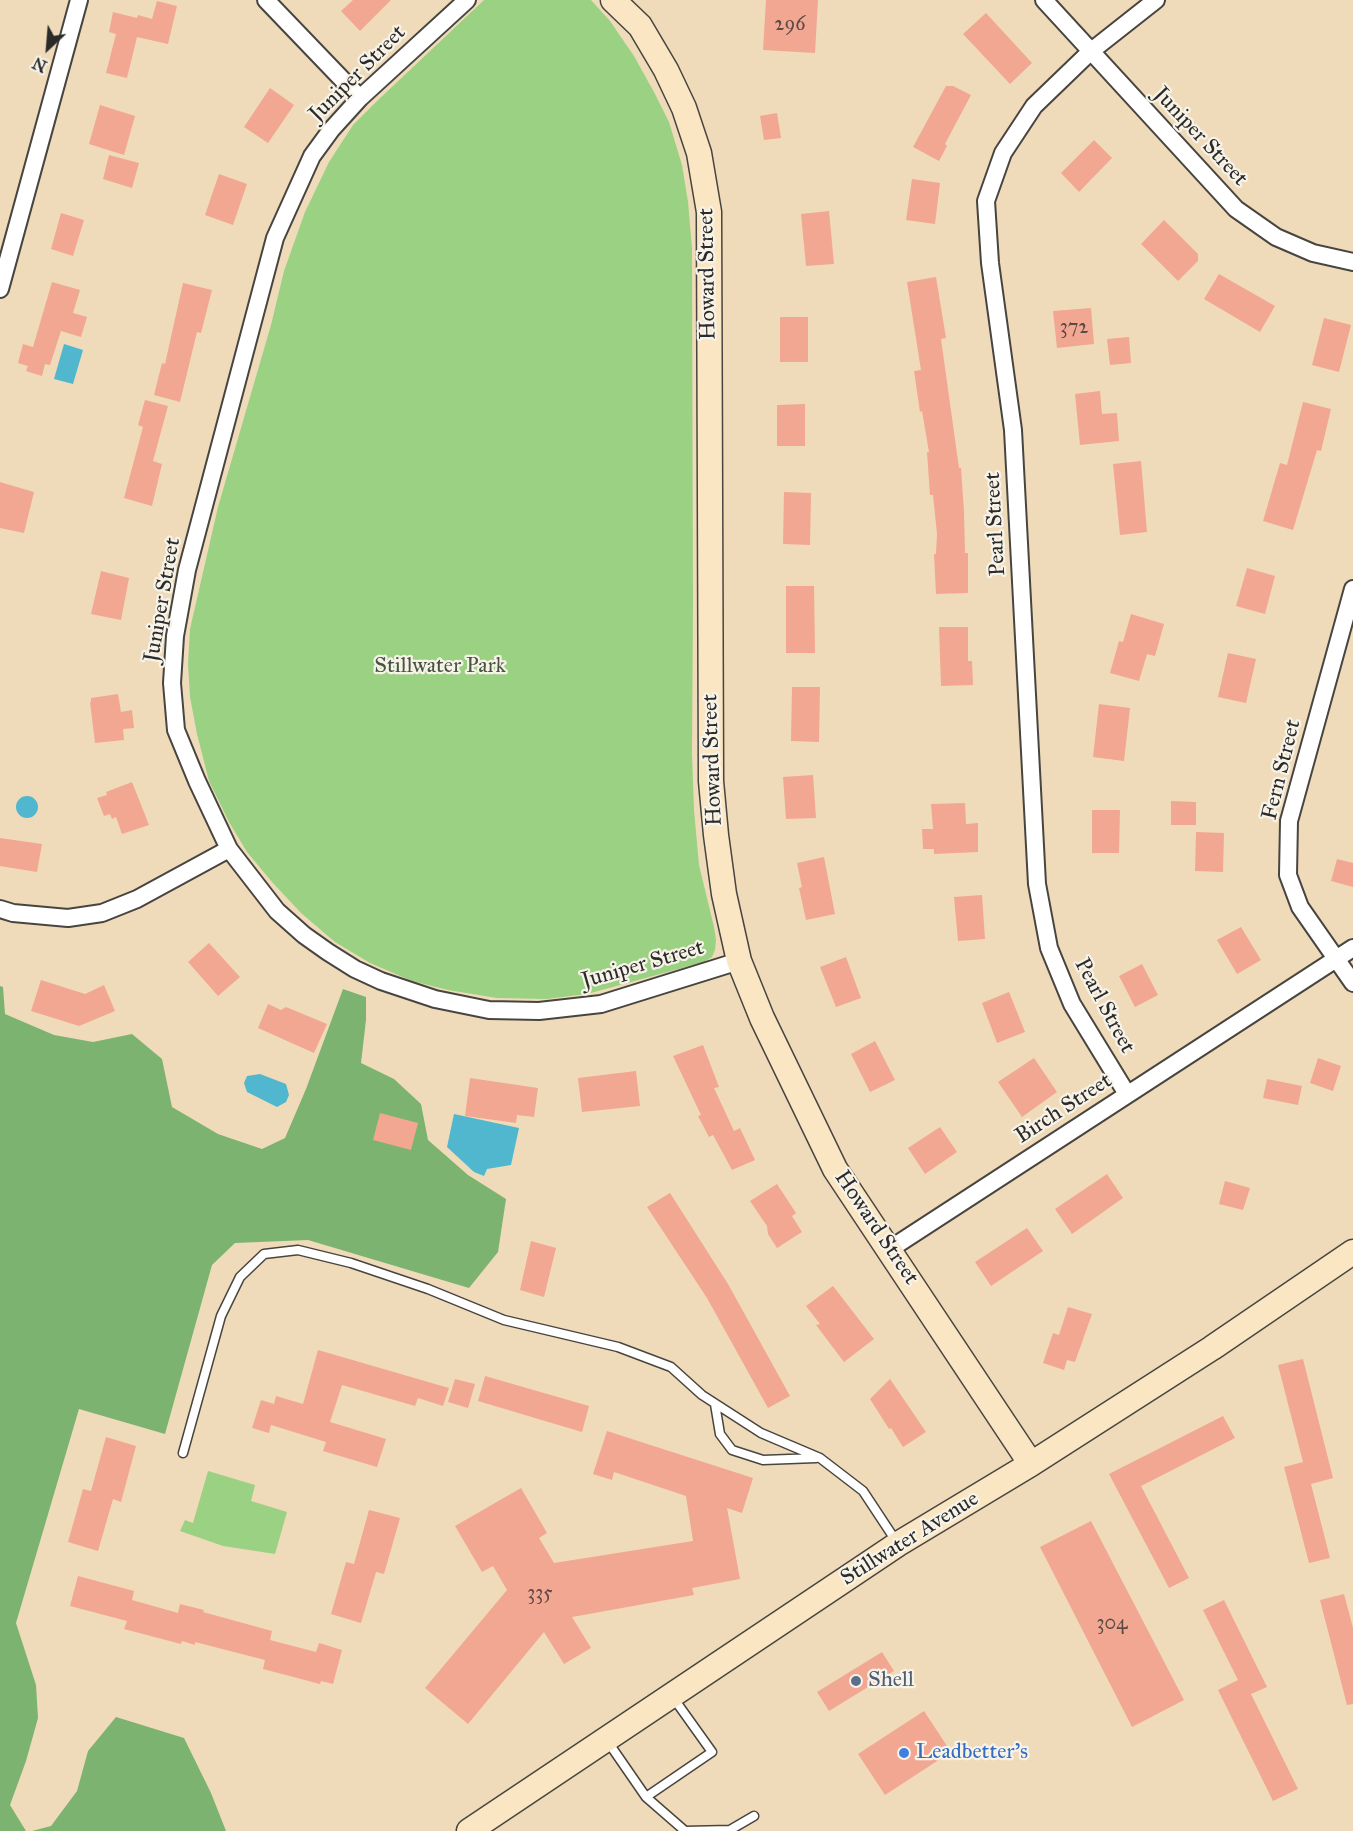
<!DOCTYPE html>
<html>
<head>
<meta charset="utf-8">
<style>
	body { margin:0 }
	#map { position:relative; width:1353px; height:1831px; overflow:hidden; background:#efdbb9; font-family:"IM FELL Great Primer",serif }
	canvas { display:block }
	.north { position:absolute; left:18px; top:18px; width:60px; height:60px; -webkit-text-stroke:4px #f7f3e8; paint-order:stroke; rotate:206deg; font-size:16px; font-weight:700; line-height:24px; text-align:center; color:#2b2b2b }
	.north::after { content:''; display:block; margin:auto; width:21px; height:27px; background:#2b2b2b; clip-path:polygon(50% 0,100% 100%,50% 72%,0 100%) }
</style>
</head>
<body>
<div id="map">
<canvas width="1353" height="1831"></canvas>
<div class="north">N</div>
</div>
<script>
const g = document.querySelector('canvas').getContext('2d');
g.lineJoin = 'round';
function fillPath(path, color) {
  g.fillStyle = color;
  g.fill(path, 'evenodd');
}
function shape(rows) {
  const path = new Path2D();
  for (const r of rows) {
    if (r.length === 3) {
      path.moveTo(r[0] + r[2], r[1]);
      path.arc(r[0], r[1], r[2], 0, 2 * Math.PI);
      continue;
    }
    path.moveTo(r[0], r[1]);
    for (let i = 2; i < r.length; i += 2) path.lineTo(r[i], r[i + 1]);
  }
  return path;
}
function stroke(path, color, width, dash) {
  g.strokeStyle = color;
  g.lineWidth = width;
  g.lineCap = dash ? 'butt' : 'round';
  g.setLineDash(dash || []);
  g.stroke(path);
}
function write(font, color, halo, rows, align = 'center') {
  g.font = font + ' "IM FELL Great Primer",serif';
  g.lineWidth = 4.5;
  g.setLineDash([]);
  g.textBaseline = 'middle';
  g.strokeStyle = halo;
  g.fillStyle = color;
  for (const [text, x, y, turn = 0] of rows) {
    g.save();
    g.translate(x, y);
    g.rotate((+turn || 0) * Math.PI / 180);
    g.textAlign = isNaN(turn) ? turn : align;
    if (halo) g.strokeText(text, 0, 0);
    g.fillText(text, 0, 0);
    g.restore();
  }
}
fillPath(shape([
	[484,0,591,0,610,21,634,56,654,92,669,122,682,165,688,202,692,248,693,604,692,753,694,810,699,865,714,927,716,940,715,950,712,957,704,962,587,994,546,999,497,998,448,990,412,981,370,963,335,942,301,913,272,882,247,852,229,822,209,781,197,734,190,697,188,664,190,629,218,507,271,325,284,271,305,212,329,162,353,125,376,102],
	[208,1471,255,1485,251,1501,287,1512,275,1554,223,1546,180,1531,185,1520,193,1523]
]), '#9bd183');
fillPath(shape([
	[0,986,3,987,5,1014,54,1035,93,1042,132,1034,162,1059,172,1107,218,1134,262,1149,285,1138,306,1089,343,989,366,997,366,1020,361,1063,394,1079,421,1104,428,1140,468,1175,506,1199,498,1252,469,1288,308,1240,235,1243,212,1265,165,1434,79,1409,16,1623,36,1685,38,1718,26,1761,10,1805,26,1831,0,1831],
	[116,1717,184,1738,211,1793,226,1831,32,1831,51,1826,77,1791,88,1751]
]), '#7cb371');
fillPath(shape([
	[64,344,83,350,73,384,54,379],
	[27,807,11],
	[260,1074,286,1084,289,1095,286,1102,277,1107,247,1092,244,1083,247,1076],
	[454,1114,519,1128,511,1165,487,1169,484,1176,474,1172,447,1147]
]), '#50b7ce');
fillPath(shape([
	[353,0,391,0,360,31,341,11],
	[766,0,818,0,815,53,763,50],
	[157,1,177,6,168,44,137,37,127,78,106,73,116,34,109,32,113,12,137,18,138,15,152,19],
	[986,13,1032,63,1010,84,963,34],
	[946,86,953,86,971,95,945,144,947,146,939,161,913,147],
	[270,88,294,105,268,143,244,127],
	[100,105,135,116,124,155,89,144],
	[777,113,781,138,764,140,760,116],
	[1094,140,1112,158,1079,192,1061,173],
	[109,155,139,163,132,188,103,179],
	[219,174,247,184,233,225,205,215],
	[912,179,940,183,935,224,906,220],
	[829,211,834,264,806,266,801,214],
	[61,213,84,220,73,256,51,249],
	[1164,220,1198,254,1198,261,1178,281,1141,244],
	[1219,274,1275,306,1260,332,1204,299],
	[936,277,946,338,941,339,959,468,961,468,964,511,965,553,968,553,968,593,936,594,934,554,936,554,937,534,933,495,930,495,927,452,929,452,922,411,920,412,914,371,921,370,907,282],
	[52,282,80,290,73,313,87,317,81,337,61,331,50,365,45,364,42,376,26,371,28,366,18,363,23,344,33,347],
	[183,283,212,290,201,333,197,332,180,402,154,395,162,363,165,364],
	[1091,308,1094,344,1057,348,1053,311],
	[780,317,808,317,808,362,780,362],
	[1324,318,1351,325,1339,372,1312,365],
	[1129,337,1131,363,1110,365,1107,339],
	[1100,391,1102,414,1117,413,1119,441,1080,445,1075,394],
	[145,400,168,406,153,461,162,464,152,506,124,498,143,427,138,425],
	[1303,402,1331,409,1321,451,1317,450,1293,530,1263,521,1280,463,1287,465],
	[805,404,805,446,777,446,777,405],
	[1141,461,1147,532,1120,535,1113,464],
	[0,482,34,492,24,533,0,528],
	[784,492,811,493,810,545,783,544],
	[1247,568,1275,576,1265,614,1236,606],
	[101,571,129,578,121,620,91,614],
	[786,586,814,586,815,653,786,653],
	[1131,614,1164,624,1155,656,1147,654,1139,681,1110,673,1119,641,1123,642],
	[939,627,968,627,968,661,972,661,973,685,941,686],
	[1228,653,1256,659,1246,703,1218,697],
	[792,687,820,687,819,742,791,741],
	[118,694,121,712,132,710,134,728,123,729,124,740,95,743,90,702,91,702,91,698],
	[1099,704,1130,708,1124,761,1093,757],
	[813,775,816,818,786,819,783,777],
	[132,782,149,825,122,834,116,817,112,819,110,814,104,816,97,798,107,795,106,792],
	[1171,801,1196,802,1196,825,1171,825],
	[965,803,966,824,978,823,978,852,934,854,934,849,923,849,922,829,933,829,931,804],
	[1092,810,1120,810,1119,853,1092,853],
	[1196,832,1224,833,1223,872,1195,871],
	[0,838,42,844,37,872,0,866],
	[824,857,835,914,806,920,799,888,802,887,797,863],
	[1337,859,1353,863,1353,887,1331,881],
	[982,895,985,939,958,941,954,897],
	[1241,927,1261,960,1237,974,1217,940],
	[209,943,240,977,218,996,188,962],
	[846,957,861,998,836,1007,820,967],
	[1142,964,1158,995,1135,1007,1119,976],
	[41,980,85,994,104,985,115,1011,79,1026,31,1011],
	[1009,992,1025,1032,997,1043,982,1003],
	[268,1004,281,1010,286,1007,327,1024,314,1053,258,1028],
	[875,1041,895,1080,870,1092,851,1054],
	[703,1045,719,1087,714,1088,734,1131,740,1128,755,1160,732,1170,713,1135,709,1137,698,1116,701,1115,673,1056],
	[1034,1058,1057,1092,1022,1117,998,1082],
	[1318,1058,1341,1066,1333,1091,1310,1083],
	[636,1071,640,1106,582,1112,578,1078],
	[470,1078,538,1088,534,1117,517,1115,516,1123,465,1116],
	[1267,1079,1302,1086,1298,1105,1263,1098],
	[380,1113,418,1123,411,1150,373,1140],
	[940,1127,957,1152,925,1174,908,1148],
	[1107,1174,1123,1198,1072,1234,1055,1209],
	[1225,1181,1250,1188,1243,1210,1219,1204],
	[777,1184,796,1213,792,1216,802,1232,777,1248,768,1234,767,1226,750,1201],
	[670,1193,728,1284,790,1396,768,1408,707,1298,647,1207],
	[1027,1228,1043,1251,991,1286,975,1262],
	[531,1241,556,1248,544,1297,520,1290],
	[833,1286,874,1339,844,1362,816,1325,820,1324,806,1306],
	[1068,1307,1092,1314,1075,1362,1067,1360,1064,1370,1043,1363,1053,1333,1059,1335],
	[318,1350,449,1388,443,1406,418,1398,415,1406,342,1385,330,1422,386,1439,377,1467,323,1451,326,1442,271,1425,269,1433,252,1428,261,1400,274,1404,276,1396,303,1404],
	[1303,1359,1333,1478,1311,1484,1330,1558,1309,1563,1284,1467,1303,1462,1278,1365],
	[485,1376,589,1406,582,1432,478,1401],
	[455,1379,475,1384,468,1408,448,1402],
	[890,1379,926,1432,903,1447,891,1428,889,1429,870,1399],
	[1223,1416,1235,1438,1141,1486,1189,1578,1169,1588,1109,1474],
	[607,1431,753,1478,742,1513,727,1508,740,1579,692,1588,694,1595,572,1617,591,1648,564,1664,544,1632,468,1724,425,1688,507,1590,493,1566,482,1572,455,1526,521,1488,547,1533,539,1538,554,1563,693,1541,686,1496,614,1472,612,1480,593,1474],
	[106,1437,136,1446,121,1502,113,1499,98,1551,68,1542,83,1489,91,1491],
	[369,1510,400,1518,384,1574,376,1572,361,1623,331,1614,346,1562,354,1564],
	[1091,1521,1184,1700,1132,1727,1040,1547],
	[78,1576,134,1591,132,1600,178,1613,180,1604,204,1610,203,1612,272,1631,270,1640,316,1652,319,1643,342,1650,333,1684,321,1681,320,1684,263,1669,265,1660,195,1642,195,1645,182,1641,181,1644,124,1629,127,1621,70,1606],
	[1344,1594,1353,1628,1353,1704,1347,1705,1320,1600],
	[1224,1600,1267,1687,1251,1694,1298,1789,1273,1801,1218,1690,1238,1680,1203,1610],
	[882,1652,894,1671,829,1711,817,1692],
	[924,1711,951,1752,885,1795,858,1754]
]), '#f2a792');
const lane = shape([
	[715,1404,720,1434,732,1450,763,1460,816,1458],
	[183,1453,221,1316,240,1277,264,1254,298,1250,351,1263,428,1289,504,1320,618,1347,671,1367,702,1395,761,1433,820,1458,863,1491,896,1541],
	[608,1742,646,1797,712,1752,672,1696],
	[646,1797,685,1831,730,1830,754,1816]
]);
const street = shape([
	[266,0,360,98],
	[467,0,360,98,331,130,312,156,275,238,187,570,175,636,172,683,176,730,197,781,229,849,277,911,304,935,328,952,355,969,381,981,435,999,489,1010,539,1011,601,1004,739,961],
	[1044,0,1236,209,1276,237,1313,253,1353,262],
	[0,289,79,0],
	[1353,589,1289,821,1288,875,1300,907,1353,983],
	[0,909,13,913,68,918,102,913,137,899,229,849],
	[1127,1094,1072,1004,1049,948,1037,884,1013,430,990,263,986,201,1003,153,1034,106,1090,52,1156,0],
	[890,1249,1353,948]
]);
const secondary = shape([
	[613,0,640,26,666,70,684,108,699,153,709,212,711,781,716,835,724,894,739,961,762,1018,835,1169,1031,1464],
	[469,1831,898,1544,1031,1464,1212,1348,1353,1252]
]);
stroke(lane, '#484540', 11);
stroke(street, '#484540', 20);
stroke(secondary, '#484540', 27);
stroke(lane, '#fff', 8);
stroke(street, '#fff', 16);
stroke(secondary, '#fbe6c4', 24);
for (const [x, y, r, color] of [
	[856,1681,6,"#5c6f8a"],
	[904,1753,6,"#3f7fe0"]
]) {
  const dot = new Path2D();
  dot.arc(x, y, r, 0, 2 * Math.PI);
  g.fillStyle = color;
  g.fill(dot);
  stroke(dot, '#f7f3e8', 2);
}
write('20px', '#5d4a45', null, [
	["296",790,25],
	["372",1074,328],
	["335",540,1594],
	["304",1112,1624]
]);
write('22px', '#2b2b2b', '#f7f3e8', [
	["Juniper Street",358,74,-45],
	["Juniper Street",1200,137,47],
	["Howard Street",708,274,-91],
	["Pearl Street",996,524,-93],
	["Juniper Street",163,600,-80],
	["Howard Street",713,760,-92],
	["Fern Street",1282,770,-76],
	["Juniper Street",643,965,-16],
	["Pearl Street",1104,1006,62],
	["Birch Street",1064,1109,-33],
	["Howard Street",876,1228,56],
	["Stillwater Avenue",910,1539,-32]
]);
write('22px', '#475441', '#f7f3e8', [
	["Stillwater Park",440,667]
]);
write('22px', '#4e5e75', '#f7f3e8', [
	["Shell",868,1681]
], 'left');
write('22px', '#366cbe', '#f7f3e8', [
	["Leadbetter's",916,1753]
], 'left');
</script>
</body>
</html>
